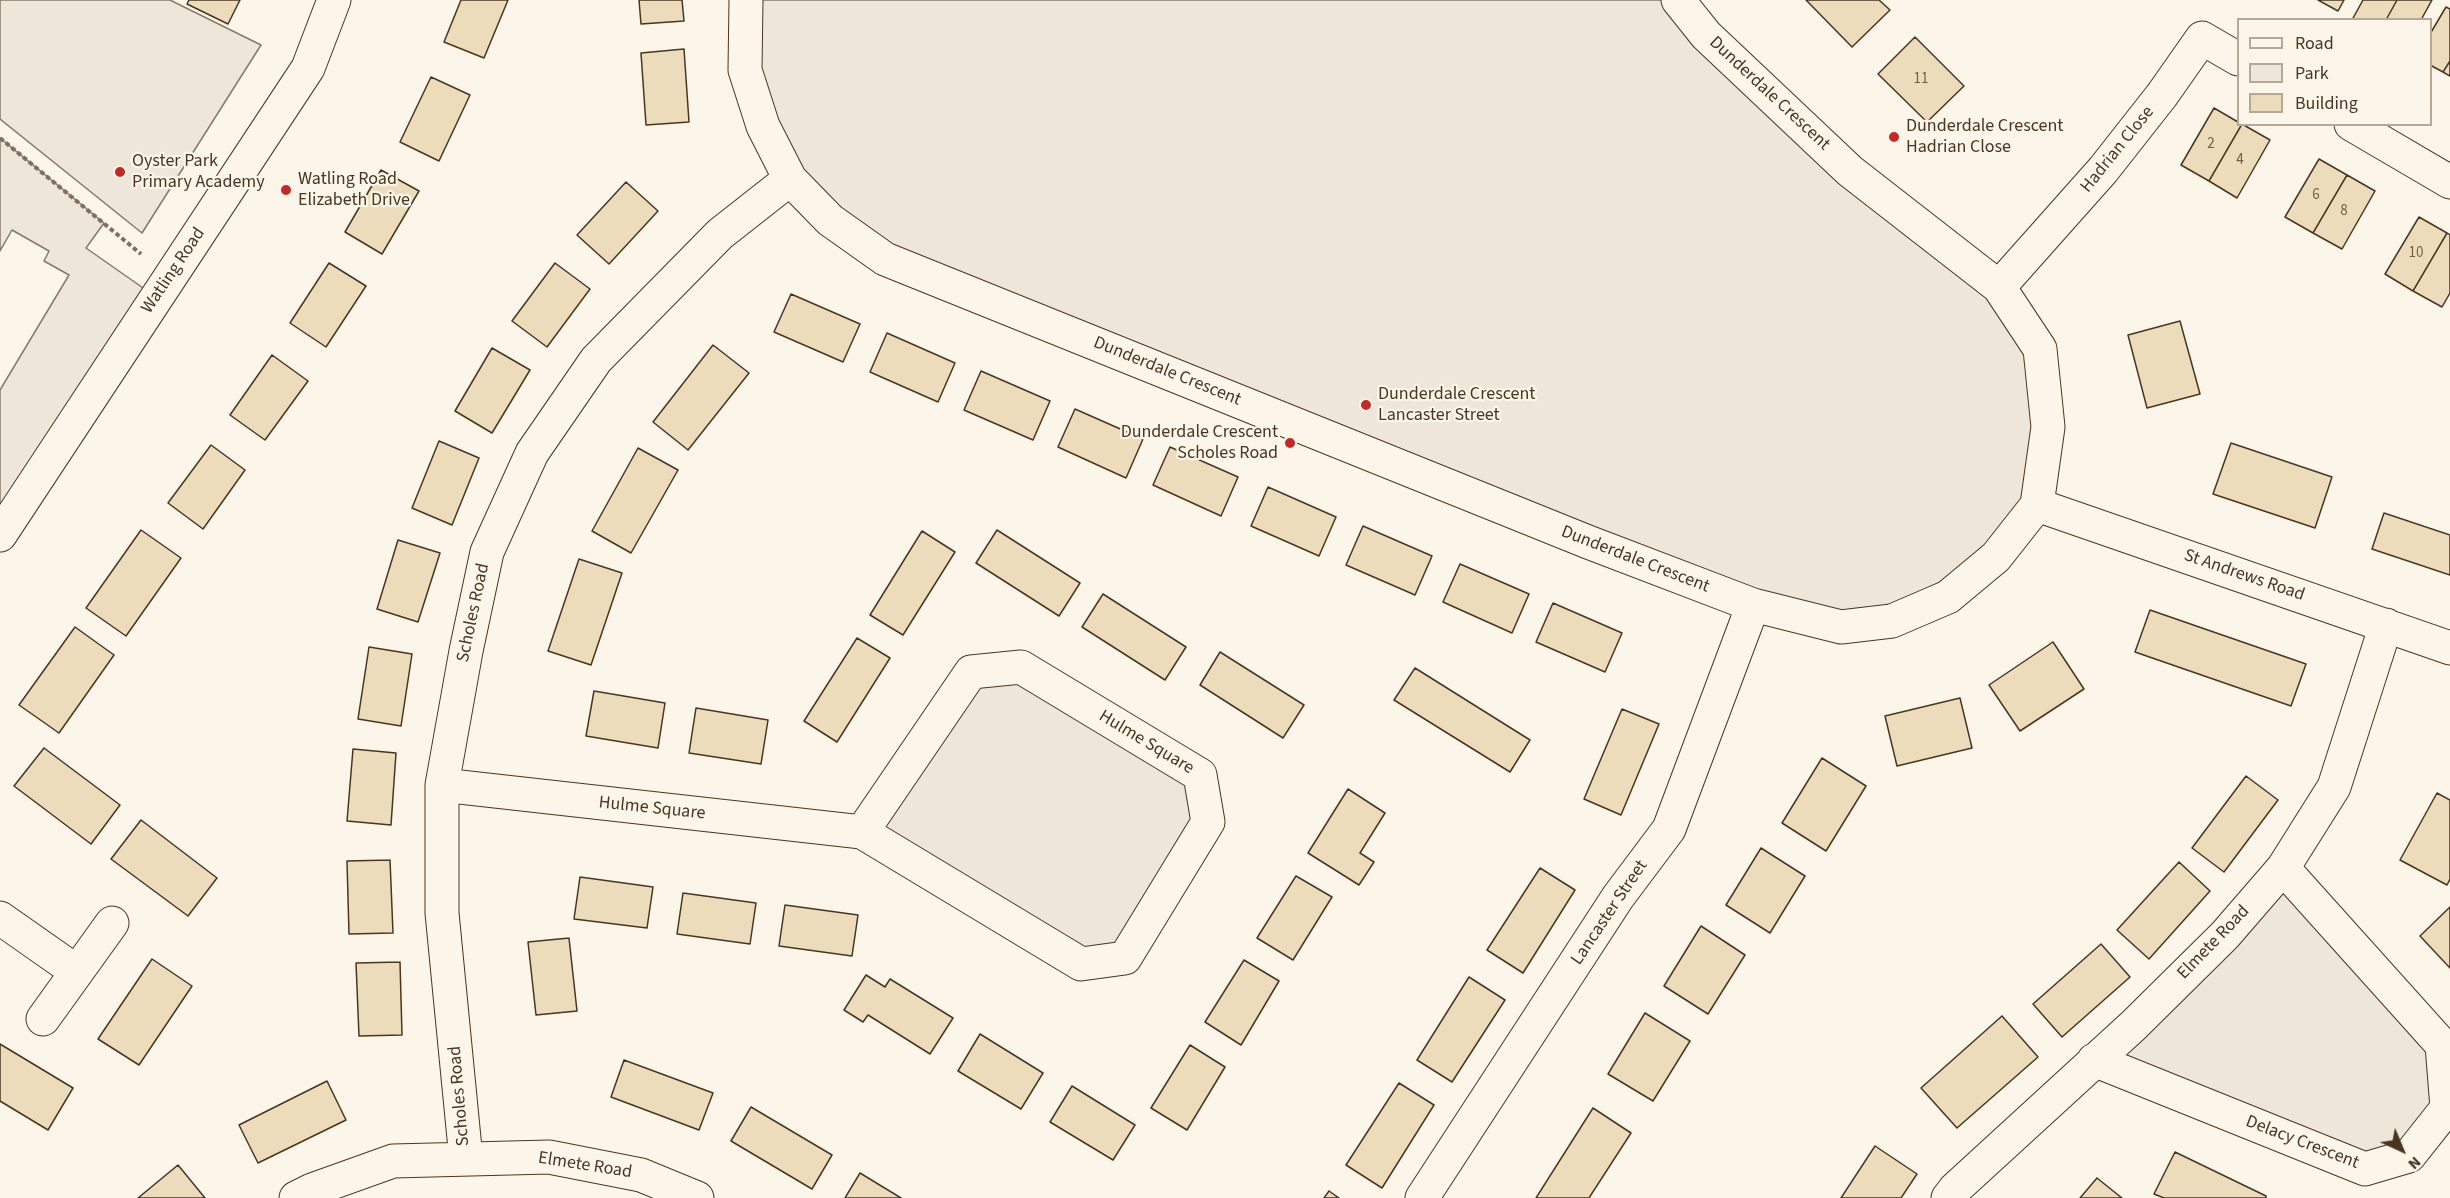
<!DOCTYPE html>
<style>
body{margin:0}
#map{position:relative;width:2450px;height:1198px;overflow:hidden;background:#fbf6e9;font-family:"Source Sans 3",sans-serif}
canvas{display:block}
.legend{position:absolute;left:2237px;top:18px;width:195px;height:108px;box-sizing:border-box;background:#fbf6e9;border:2px solid #b4a999;margin:0;padding:8px 10px;list-style:none;font-size:18px;color:#4a3520}
.legend li{display:flex;align-items:center;gap:12px;height:30px}
.legend b{width:30px;border:2px solid #b4a999}
.north{position:absolute;left:2372px;top:1120px;width:60px;height:60px;-webkit-text-stroke:4px #fbf6e9;paint-order:stroke;rotate:136deg;font-size:16px;font-weight:700;line-height:24px;text-align:center;color:#4a3520}
.north::after{content:'';display:block;margin:auto;width:21px;height:27px;background:#4a3520;clip-path:polygon(50% 0,100% 100%,50% 72%,0 100%)}
</style>
<div id="map">
<canvas width="2450" height="1198"></canvas>
<ul class="legend">
<li><b style="height:8px;background:#fbf6e9"></b>Road</li>
<li><b style="height:16px;background:#ede6d9"></b>Park</li>
<li><b style="height:16px;background:#ecdcbc"></b>Building</li>
</ul>
<div class="north">N</div>
</div>
<script>
const c = document.querySelector('canvas').getContext('2d');
c.lineJoin = 'round';
function fillPath(path, color) { c.fillStyle = color; c.fill(path, 'evenodd'); }
const poly = rows => new Path2D(rows.map(r => 'M' + r).join(''));
function stroke(path, color, width, dash) { c.strokeStyle = color; c.lineWidth = width; c.lineCap = dash ? 'butt' : 'round'; c.setLineDash(dash || []); c.stroke(path); }
function write(font, color, halo, rows, align = 'center') {
  c.font = font + ' "Source Sans 3",sans-serif'; c.lineWidth = 4.5; c.setLineDash([]); c.textBaseline = 'middle'; c.strokeStyle = halo; c.fillStyle = color; for (const [text, x, y, turn = 0] of rows) {
    c.save(); c.translate(x, y); c.rotate((+turn || 0) * Math.PI / 180); c.textAlign = isNaN(turn) ? turn : align; if (halo) c.strokeText(text, 0, 0); c.fillText(text, 0, 0); c.restore();
  }
}
const green = poly([
 [0,0,170,0,261,45,142,233,0,119,0,0],
 [746,0,1678,0,1999,287,2040,349,2037,505,1996,557,1841,627,885,259,763,126,746,0],
 [0,138,104,223,86,248,156,297,0,535,0,390,69,275,44,261,49,251,12,230,0,251,0,138],
 [1021,667,1200,775,1208,822,1125,958,1081,964,862,832,971,672,1021,667],
 [2283,868,2442,1045,2447,1108,2365,1169,2094,1060,2283,868]
]);
fillPath(green, '#ede6d9');
stroke(green, '#887966', 1.5);
const building = poly([
 [189,0,240,0,228,24,187,4,189,0],
 [461,0,508,0,484,58,444,42,461,0],
 [639,0,682,0,684,21,641,24,639,0],
 [1806,0,1879,0,1890,10,1852,47,1806,0],
 [2318,0,2344,0,2338,11,2318,0],
 [2363,0,2397,0,2386,20,2352,20,2363,0],
 [2397,0,2432,0,2421,20,2386,20,2397,0],
 [2446,7,2450,9,2450,61,2443,72,2430,65,2430,34,2446,7],
 [1915,37,1964,86,1927,122,1878,74,1915,37],
 [684,49,689,122,646,125,641,53,684,49],
 [2450,61,2450,76,2443,72,2450,61],
 [431,77,470,95,439,161,400,142,431,77],
 [2214,108,2238,122,2238,124,2242,124,2209,181,2181,165,2214,108],
 [2242,124,2270,140,2237,198,2209,181,2242,124],
 [2319,159,2347,175,2313,233,2285,217,2319,159],
 [381,170,419,191,382,254,345,232,381,170],
 [2347,175,2375,191,2342,249,2313,233,2347,175],
 [626,182,658,211,609,264,577,235,626,182],
 [2419,217,2447,233,2413,291,2385,274,2419,217],
 [2447,233,2450,235,2450,293,2442,307,2413,291,2447,233],
 [329,263,366,286,326,347,290,323,329,263],
 [555,263,590,289,547,347,512,321,555,263],
 [791,294,860,324,843,362,774,332,791,294],
 [2180,321,2200,394,2147,408,2128,335,2180,321],
 [887,333,955,363,938,402,870,372,887,333],
 [713,345,749,373,688,450,653,422,713,345],
 [492,348,530,370,492,433,455,411,492,348],
 [272,355,308,381,265,440,230,415,272,355],
 [981,371,1050,401,1033,440,964,410,981,371],
 [1075,409,1143,439,1126,478,1058,447,1075,409],
 [439,441,479,458,452,525,412,508,439,441],
 [2231,443,2332,477,2315,528,2213,494,2231,443],
 [211,445,245,470,203,529,168,503,211,445],
 [1170,447,1238,477,1221,516,1153,485,1170,447],
 [638,448,678,470,631,553,592,531,638,448],
 [1268,487,1336,517,1319,556,1251,526,1268,487],
 [2384,513,2450,535,2450,575,2372,549,2384,513],
 [1363,526,1432,556,1415,595,1346,565,1363,526],
 [141,530,181,558,126,636,86,608,141,530],
 [997,530,1080,583,1059,616,976,563,997,530],
 [922,531,955,552,903,635,870,615,922,531],
 [398,540,440,553,418,622,377,609,398,540],
 [579,559,622,573,591,665,548,651,579,559],
 [1460,564,1529,594,1512,633,1443,602,1460,564],
 [1103,594,1186,647,1165,680,1082,627,1103,594],
 [1553,603,1622,633,1605,672,1536,642,1553,603],
 [2150,610,2306,664,2291,706,2135,652,2150,610],
 [75,627,114,655,59,733,19,705,75,627],
 [857,638,890,658,837,742,804,721,857,638],
 [2053,642,2084,689,2020,731,1989,685,2053,642],
 [369,647,412,654,401,726,358,719,369,647],
 [1220,652,1304,705,1283,738,1200,685,1220,652],
 [1415,668,1530,740,1510,772,1394,700,1415,668],
 [594,691,665,703,658,748,586,736,594,691],
 [1960,698,1972,748,1897,766,1885,716,1960,698],
 [696,708,768,720,761,764,689,753,696,708],
 [1622,709,1659,724,1621,815,1584,799,1622,709],
 [44,748,120,805,91,844,14,786,44,748],
 [353,749,396,753,391,825,347,821,353,749],
 [1822,758,1866,786,1826,851,1782,823,1822,758],
 [2246,776,2278,800,2224,872,2192,848,2246,776],
 [1348,789,1385,813,1360,853,1374,862,1359,885,1308,853,1348,789],
 [2437,793,2450,800,2450,879,2447,885,2400,860,2437,793],
 [141,820,217,878,188,916,111,859,141,820],
 [1761,848,1805,876,1770,933,1726,905,1761,848],
 [390,860,393,933,349,934,347,861,390,860],
 [2179,862,2210,891,2149,959,2117,930,2179,862],
 [1540,868,1575,890,1523,973,1487,950,1540,868],
 [1296,876,1332,897,1293,960,1257,938,1296,876],
 [580,877,653,887,647,928,574,919,580,877],
 [683,893,756,903,750,944,677,934,683,893],
 [785,905,858,915,852,956,779,946,785,905],
 [2450,907,2450,968,2420,936,2450,907],
 [1701,926,1745,955,1708,1014,1664,986,1701,926],
 [569,938,577,1011,536,1015,528,942,569,938],
 [2101,944,2130,977,2062,1037,2033,1004,2101,944],
 [152,959,192,986,139,1065,98,1039,152,959],
 [1244,960,1279,981,1241,1045,1205,1022,1244,960],
 [400,962,402,1035,359,1036,356,963,400,962],
 [866,975,885,987,890,979,953,1018,930,1054,868,1015,863,1022,844,1010,866,975],
 [1469,977,1505,1000,1452,1082,1417,1060,1469,977],
 [1645,1013,1690,1041,1653,1101,1608,1074,1645,1013],
 [2002,1016,2038,1057,1957,1128,1921,1088,2002,1016],
 [980,1034,1043,1073,1021,1109,958,1071,980,1034],
 [0,1044,73,1088,48,1130,0,1101,0,1044],
 [1190,1045,1225,1067,1187,1130,1151,1108,1190,1045],
 [624,1060,713,1093,699,1130,611,1097,624,1060],
 [327,1081,346,1120,258,1163,239,1125,327,1081],
 [1399,1083,1434,1105,1382,1188,1346,1165,1399,1083],
 [1072,1086,1135,1125,1113,1160,1050,1122,1072,1086],
 [751,1107,832,1155,812,1189,731,1141,751,1107],
 [1593,1108,1631,1133,1589,1198,1536,1198,1593,1108],
 [1875,1146,1917,1174,1901,1198,1841,1198,1875,1146],
 [2175,1152,2266,1196,2266,1198,2164,1198,2154,1194,2175,1152],
 [178,1165,205,1198,138,1198,178,1165],
 [860,1173,901,1198,845,1198,860,1173],
 [2097,1178,2122,1198,2080,1198,2097,1178],
 [1329,1191,1339,1198,1324,1198,1329,1191]
]);
fillPath(building, '#ecdcbc');
stroke(building, '#4a3520', 1.5);
const minor = poly([
 [746,0,745,70,763,126,790,179,830,220,885,259,1588,542,1753,605,1841,627,1892,621,1948,597,1996,557,2037,505,2048,427,2040,349,1999,287,1850,171,1706,35,1678,0],
 [2351,124,2450,182],
 [1999,287,2103,170,2162,95,2202,38,2238,59],
 [2037,505,2450,648],
 [0,535,308,68,334,0],
 [442,785,862,832,1081,964,1125,958,1208,822,1200,775,1021,667,971,672,862,832],
 [0,918,77,972],
 [43,1019,112,923],
 [2094,1060,2365,1169,2409,1156,2447,1108,2442,1045,2283,868],
 [466,1159,442,913,442,785,466,651,487,552,532,453,596,360,720,234,790,179],
 [296,1198,312,1190,393,1161,549,1157,641,1175,697,1198],
 [1422,1198,1618,897,1669,829,1753,605],
 [1948,1198,1955,1189,2134,1025,2225,935,2283,868,2334,787,2386,625]
]);
stroke(minor, '#4a3520', 35);
stroke(poly([
 [0,138,141,254]
]), '#7f6f5c', 4, [4.5, 3]);
stroke(minor, '#fbf6e9', 33);
for (const [x, y, r, color] of [
 [1894,137,6,"#c62828"],
 [120,172,6,"#c62828"],
 [286,190,6,"#c62828"],
 [1366,405,6,"#c62828"],
 [1290,443,6,"#c62828"]
]) { const dot = new Path2D(); dot.arc(x, y, r, 0, 2 * Math.PI); c.fillStyle = color; c.fill(dot); stroke(dot, '#fbf6e9', 2); }
write('15px', '#725f47', null, [
 ["11",1921,80],
 ["2",2211,145],
 ["4",2240,161],
 ["6",2316,196],
 ["8",2344,212],
 ["10",2416,254]
]);
write('18px', '#4a3520', '#fbf6e9', [
 ["Dunderdale Crescent",1769,94,43],
 ["Hadrian Close",2118,150,-51],
 ["Watling Road",174,271,-56],
 ["Dunderdale Crescent",1167,372,22],
 ["Dunderdale Crescent",1635,560,21],
 ["St Andrews Road",2244,576,19],
 ["Scholes Road",474,613,-78],
 ["Hulme Square",1146,743,31],
 ["Hulme Square",652,809,6],
 ["Lancaster Street",1610,913,-56],
 ["Elmete Road",2214,943,-46],
 ["Scholes Road",460,1096,-95],
 ["Delacy Crescent",2302,1143,21],
 ["Elmete Road",585,1166,9]
]);
write('18px', '#4a3520', '#fbf6e9', [
 ["Dunderdale Crescent",1906,127],
 ["Hadrian Close",1906,148],
 ["Oyster Park",132,162],
 ["Primary Academy",132,183],
 ["Watling Road",298,180],
 ["Elizabeth Drive",298,201],
 ["Dunderdale Crescent",1378,395],
 ["Lancaster Street",1378,416],
 ["Dunderdale Crescent",1278,433,"right"],
 ["Scholes Road",1278,454,"right"]
], 'left');
</script>
